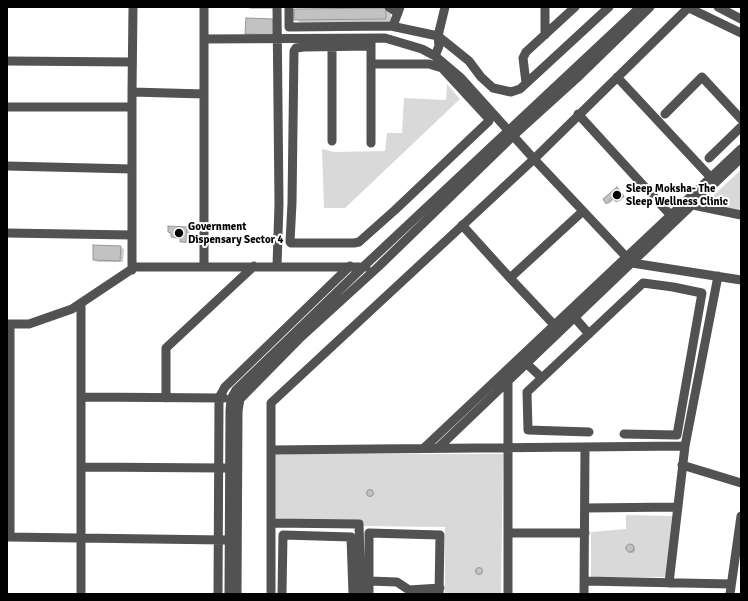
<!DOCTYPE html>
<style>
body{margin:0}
#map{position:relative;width:748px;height:601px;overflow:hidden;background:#fff;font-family:Signika,sans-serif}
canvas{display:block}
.frame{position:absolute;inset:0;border:8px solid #000;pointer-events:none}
</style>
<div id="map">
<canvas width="748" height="601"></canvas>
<div class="frame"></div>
</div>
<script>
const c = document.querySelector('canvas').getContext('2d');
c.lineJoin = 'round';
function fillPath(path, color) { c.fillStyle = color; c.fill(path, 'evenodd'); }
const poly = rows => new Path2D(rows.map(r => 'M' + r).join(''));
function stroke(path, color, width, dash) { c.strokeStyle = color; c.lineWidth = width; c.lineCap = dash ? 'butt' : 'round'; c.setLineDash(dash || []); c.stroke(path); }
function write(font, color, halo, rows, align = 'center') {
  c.font = font + ' Signika,sans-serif'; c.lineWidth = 4; c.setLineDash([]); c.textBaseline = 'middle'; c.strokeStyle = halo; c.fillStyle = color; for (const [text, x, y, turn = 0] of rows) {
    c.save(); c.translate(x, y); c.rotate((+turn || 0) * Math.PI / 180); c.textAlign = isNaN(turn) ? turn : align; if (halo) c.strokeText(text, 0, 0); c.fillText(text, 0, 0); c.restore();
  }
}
fillPath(poly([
 [447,84,460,99,345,208,324,208,322,149,334,152,385,151,387,133,402,133,404,98,446,100],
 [741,170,741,212,704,204],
 [275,454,503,454,501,594,445,594,445,527,274,525],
 [626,515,672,516,666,577,591,577,591,532,626,529]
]), '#d9d9d9');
fillPath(poly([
 [247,7,278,7,278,9,251,9],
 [386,9,391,12,391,22,300,22,295,19],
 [617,188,625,197,619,202,615,199,609,204,607,203],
 [169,227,187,228,190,230,189,243,184,243,181,241,181,239,176,239,172,237,172,234],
 [120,247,124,249,123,262,98,262,94,260],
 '367.5 493a2.5 2.5 0 1 1 5 0a2.5 2.5 0 1 1-5 0Z',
 '627 549a4 4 0 1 1 8 0a4 4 0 1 1-8 0Z',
 '476.5 572a2.5 2.5 0 1 1 5 0a2.5 2.5 0 1 1-5 0Z'
]), '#0003');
const building = poly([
 [386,8,386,19,294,20,294,9,386,8],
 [246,18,273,19,273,35,245,34,246,18],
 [617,187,624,196,616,202,613,198,606,204,603,199,617,187],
 [168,226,187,227,186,242,180,242,180,238,171,237,171,233,168,232,168,226],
 [93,245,121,246,120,261,93,260,93,245],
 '366.5 493a3.5 3.5 0 1 1 7 0a3.5 3.5 0 1 1-7 0Z',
 '626 548a4 4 0 1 1 8 0a4 4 0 1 1-8 0Z',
 '475.5 571a3.5 3.5 0 1 1 7 0a3.5 3.5 0 1 1-7 0Z'
]);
fillPath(building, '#c2c2c2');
stroke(building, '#969696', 1);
stroke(poly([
 [277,7,279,204,277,266],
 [289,7,289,27,391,26,438,36,469,61,481,77,493,88,511,92,520,89,609,7],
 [389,7,398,13],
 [545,7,545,35],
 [687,7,741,33],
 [718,7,741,19],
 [393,26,400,7],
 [204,39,385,38,422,49,435,56,461,78,534,159,632,263,741,280],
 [435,56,439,46,438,36,445,7],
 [7,61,132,62],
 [371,64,429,64,442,68,488,118,489,121,395,210,359,242,354,243,291,243,290,242,292,203,294,51,296,48,304,47,371,46],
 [617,77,715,182],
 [526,83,523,58,526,52,575,7],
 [132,92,204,94],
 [7,107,132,107],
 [578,114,675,220],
 [665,114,702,77,741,119],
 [332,141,332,46],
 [371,143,371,41],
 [709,158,741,127],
 [7,166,132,169],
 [693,205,741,215],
 [462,225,510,278,558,329],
 [7,233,132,235],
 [204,267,204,7],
 [132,270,132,92,133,7],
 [510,278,583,211],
 [575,318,589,334],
 [7,324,29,324,72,309,135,267,366,267],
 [10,324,10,537],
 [527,364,542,378],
 [81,397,224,398],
 [166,398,166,348,254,266],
 [589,432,528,430,527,392,643,283,673,287,702,293,677,435,624,434],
 [424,448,741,149],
 [438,448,741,158],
 [271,450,685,446],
 [682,465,741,483],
 [81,467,224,468],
 [585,508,678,507],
 [271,523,359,524,361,594],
 [508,533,585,533],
 [7,537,224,540],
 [369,581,397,582,409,590,440,588],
 [584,581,731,584],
 [669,583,685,446,718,276],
 [81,594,81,303],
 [218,594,219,398,225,387,350,266],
 [229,594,230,411,231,399,236,390,363,267,635,12,639,7],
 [237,594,238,411,240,399,299,339,378,267,513,136,577,78,650,7],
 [271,594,271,403,534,159,688,8],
 [282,594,283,535,351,537,353,594],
 [369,594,369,533,440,535,439,594],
 [508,594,508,382],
 [584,594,585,447],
 [730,594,741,516]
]), '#525252', 9);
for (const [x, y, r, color] of [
 [617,195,5,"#000"],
 [179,233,5,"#000"]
]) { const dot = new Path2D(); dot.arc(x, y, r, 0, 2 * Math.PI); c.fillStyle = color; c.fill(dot); stroke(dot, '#fff', 1.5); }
write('bold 11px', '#000', '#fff', [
 ["Sleep Moksha- The",626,189],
 ["Sleep Wellness Clinic",626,202],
 ["Government",188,227],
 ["Dispensary Sector 4",188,240]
], 'left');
</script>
